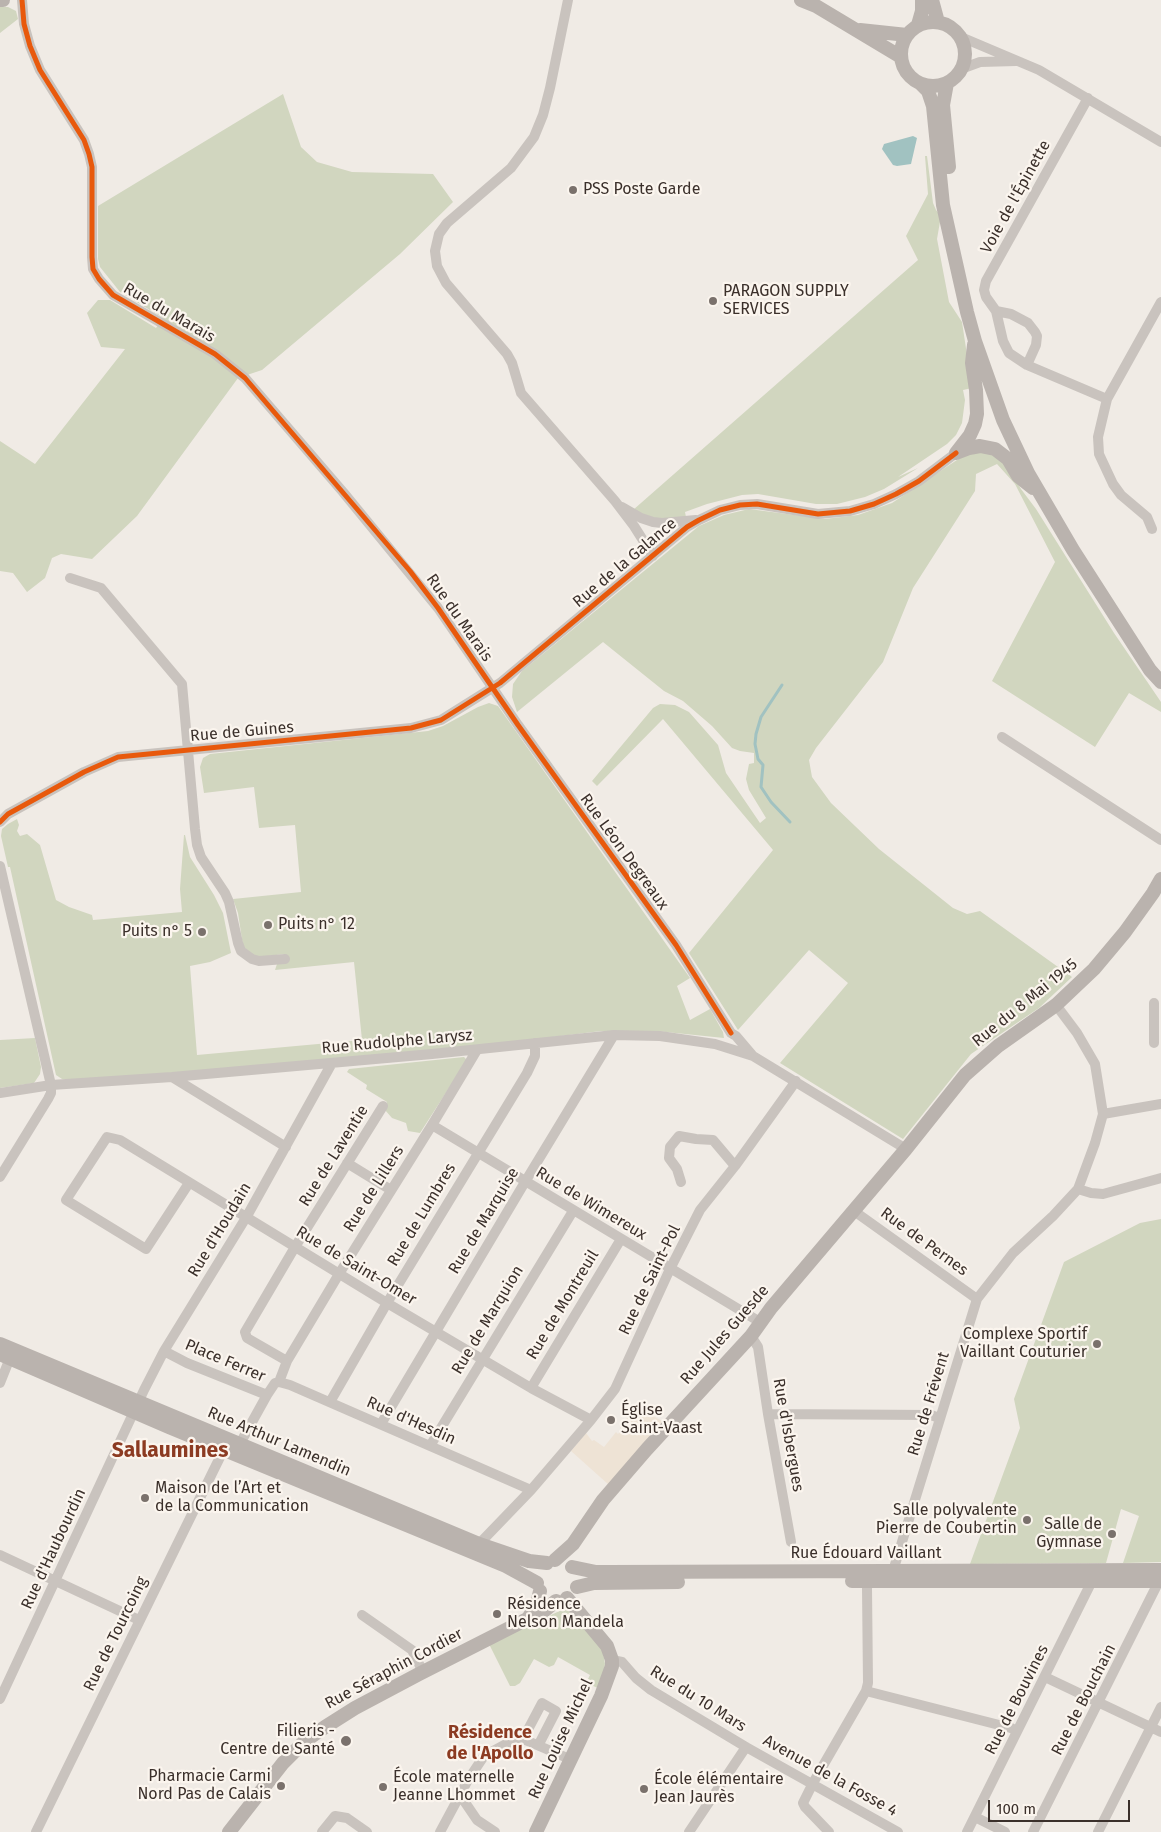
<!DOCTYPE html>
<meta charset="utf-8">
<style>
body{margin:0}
#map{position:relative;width:1161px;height:1832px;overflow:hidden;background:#f0ebe5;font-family:"Fira Sans",sans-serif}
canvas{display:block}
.scale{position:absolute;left:988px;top:1800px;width:142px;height:22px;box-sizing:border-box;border:2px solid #3b302b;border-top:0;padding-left:6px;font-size:15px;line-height:18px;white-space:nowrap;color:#3b302b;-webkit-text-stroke:4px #fbf5ee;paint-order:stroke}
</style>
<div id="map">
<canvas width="1161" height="1832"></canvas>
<div class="scale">100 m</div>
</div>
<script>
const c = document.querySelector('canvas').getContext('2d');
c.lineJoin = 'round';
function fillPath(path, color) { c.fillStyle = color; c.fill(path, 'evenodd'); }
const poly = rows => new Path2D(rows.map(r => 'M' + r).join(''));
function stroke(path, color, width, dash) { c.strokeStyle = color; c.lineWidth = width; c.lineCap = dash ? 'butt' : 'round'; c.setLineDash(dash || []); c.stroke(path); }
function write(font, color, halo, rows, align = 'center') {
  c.font = font + ' "Fira Sans",sans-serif'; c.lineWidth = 4.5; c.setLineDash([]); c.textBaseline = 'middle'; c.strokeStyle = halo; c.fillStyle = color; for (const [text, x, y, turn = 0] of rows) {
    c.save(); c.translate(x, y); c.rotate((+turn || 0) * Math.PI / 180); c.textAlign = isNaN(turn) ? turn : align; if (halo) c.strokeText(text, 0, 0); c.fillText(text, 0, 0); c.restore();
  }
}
fillPath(poly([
 [0,7,8,7,16,11,18,19,0,33],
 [283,94,301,147,317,162,352,172,433,174,453,202,400,254,262,370,238,378,137,516,92,559,61,554,52,558,45,578,27,592,13,573,0,571,0,441,35,464,125,349,101,347,87,313,98,300,110,300,156,328,163,318,120,292,100,267,98,259,98,206],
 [925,156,927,156,933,203,936,210,941,216,937,239,949,302,962,322,972,388,963,390,965,400,962,423,956,435,947,444,898,477,918,468,884,489,865,497,837,504,816,504,758,494,742,495,707,504,685,512,686,517,667,520,646,517,633,510,918,260,906,236,928,194],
 [976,450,996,453,1013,475,1021,489,1036,509,1114,633,1161,702,1161,712,1129,693,1095,747,992,681,1055,562,1015,484,997,464,976,474,975,491,913,588,883,662,816,748,809,760,812,777,831,803,879,849,953,908,967,914,980,911,1072,977,1039,1008,971,1054,903,1139,780,1063,848,983,809,950,738,1030,689,953,773,850,663,719,597,786,592,781,653,708,660,704,675,705,689,712,718,745,726,773,760,823,766,818,749,790,746,779,749,764,754,763,754,753,740,751,732,748,712,726,683,701,664,691,603,642,517,712,512,697,513,684,522,671,699,526,724,515,749,509,825,519,858,515,892,503,966,454],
 [489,703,498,706,690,978,677,986,690,1020,710,1009,723,1032,724,1038,656,1031,601,1031,473,1047,178,1073,68,1080,62,1079,56,1075,10,867,8,867,1,836,2,829,8,824,17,819,19,825,17,831,20,836,27,834,40,845,56,900,69,907,92,915,93,920,182,912,180,889,184,835,185,835,190,857,214,895,223,913,231,953,210,962,190,966,197,1055,362,1040,354,962,275,970,277,964,286,962,284,954,260,957,250,954,243,946,238,913,233,899,301,892,295,825,259,828,254,787,204,793,200,767,203,758,210,754,428,731,443,726,478,707],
 [35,1038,41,1067,40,1074,34,1083,0,1088,0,1040],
 [464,1057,467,1060,420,1133,408,1131,406,1123,392,1118,385,1110,387,1102,366,1089,367,1085,347,1072,349,1069],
 [1161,1219,1161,1562,1123,1563,1139,1516,1121,1509,1106,1563,970,1564,1020,1428,1014,1399,1064,1262,1140,1223],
 [566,1608,600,1646,603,1652,605,1664,603,1676,598,1688,586,1683,590,1675,558,1657,554,1665,549,1667,534,1659,520,1683,515,1686,510,1686,489,1644]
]), '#d1d6bf');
fillPath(poly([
 [636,1407,664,1422,609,1485,571,1451,586,1433,592,1441,594,1440,604,1447,616,1432,618,1434,622,1429,620,1427]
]), '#eee3d5');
fillPath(poly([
 [913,136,917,138,911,164,897,166,893,165,882,149,884,144]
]), '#a1c2c1');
stroke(poly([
 [782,685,761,717,756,734,755,744,758,759,763,765,761,787,771,802,790,822]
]), '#a1c2c1', 3);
stroke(poly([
 [22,0,24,24,30,46,40,70,84,140,89,154,92,167,92,257,93,269,99,279,113,295,215,354,245,378,343,492,438,608,518,725,676,945,731,1033,736,1036,753,1056],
 [568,0,550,88,543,115,534,137,511,168,447,223,439,234,435,251,437,266,446,283,507,354,512,363,521,393,615,501,634,526,653,556],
 [961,37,1039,70,1161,142],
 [961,69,980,62,1016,61],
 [1088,98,986,281,984,290,986,297,996,311,1003,341,1009,353,1027,365,1107,399],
 [996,311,1011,314,1028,323,1035,332,1037,336,1036,345,1027,365],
 [622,507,641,518,653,522,662,523,696,520],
 [1152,529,1147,517,1121,495,1113,484,1099,454,1098,437,1107,399,1161,302],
 [70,578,101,588,182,684,195,829,197,845,201,857,225,893,229,902,238,943,241,951,252,959,259,961,285,959],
 [1002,737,1161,840],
 [0,822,8,814,84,772,118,757,411,728,441,720,500,683,687,527,699,520,720,510,740,505,757,504,818,514,850,511,874,504,896,494,919,481,956,453],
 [0,866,51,1085,51,1093,48,1099,0,1177],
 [1154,1003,1154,1043],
 [1056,1005,1077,1033,1095,1064,1103,1114,1095,1143,1078,1189],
 [172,1077,286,1147],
 [0,1093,51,1085,172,1077,432,1054,614,1035,660,1036,715,1044,753,1056,906,1149],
 [1103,1114,1161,1104],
 [432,1125,760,1322],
 [347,1163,391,1190],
 [681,1182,677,1169,669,1158,670,1147,679,1136,696,1139,713,1140,735,1166],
 [189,1183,146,1249,66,1200,107,1137,120,1140,387,1303,531,1388,591,1420],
 [854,1211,977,1299],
 [751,1336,758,1347,768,1414,791,1542],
 [164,1351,187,1363,267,1395,237,1449],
 [287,1361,247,1338,245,1332,295,1247,383,1106],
 [279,1382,290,1385,531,1490],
 [0,1383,10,1358],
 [531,1388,621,1239],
 [267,1395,275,1383,279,1382,287,1361,339,1274,432,1125,477,1050],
 [330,1402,387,1303,527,1073,535,1056,535,1043],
 [768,1414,931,1415,939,1418],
 [381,1424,525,1182,614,1035],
 [430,1446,573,1211],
 [479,1544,531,1490,591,1420,615,1389,670,1269,700,1210,735,1166,796,1081],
 [0,1555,139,1620],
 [893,1571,977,1299,1013,1253,1053,1216,1078,1189,1091,1193,1103,1194,1161,1178],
 [362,1615,412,1650,423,1672],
 [612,1660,622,1662,636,1678,651,1690,746,1747,898,1832],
 [1045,1677,1161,1732],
 [866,1691,1011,1728,1017,1731],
 [0,1699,144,1390,164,1351,247,1216,332,1063],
 [523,1739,542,1703,556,1711,539,1744],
 [460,1795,477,1820,495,1832],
 [975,1817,1005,1832],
 [36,1832,224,1449],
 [322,1832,335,1816,347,1818,367,1832],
 [440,1832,468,1780,484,1756,510,1742,523,1739,572,1760],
 [689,1832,746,1747],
 [829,1832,805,1807,803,1803,813,1783,866,1691,868,1683,867,1588,869,1581],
 [967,1832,1092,1581],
 [1033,1832,1159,1581],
 [1098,1832,1161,1707]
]), '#c9c3be', 10);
stroke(poly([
 [0,0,3,0],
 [801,0,816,6,901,57],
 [932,0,938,22],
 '901 54a32 32 0 1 1 64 0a32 32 0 1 1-64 0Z',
 [918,25,922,11,922,0],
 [860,30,907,35],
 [947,83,943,105,949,167],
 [921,84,928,91,933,106,943,205,967,312,975,341,1003,420,1028,473,1073,550,1150,670,1161,682],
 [956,453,970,435,975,424,977,414,976,390,972,363,974,345],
 [956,453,969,448,980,446,995,449,1008,459,1018,476,1033,488],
 [0,1344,479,1544,529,1561,547,1563],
 [0,1354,169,1427,506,1566,537,1583],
 [555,1560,573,1544,603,1500,647,1449,751,1336,771,1308,906,1149,965,1075,998,1046,1056,1005,1094,969,1125,932,1153,893,1161,879],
 [572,1567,596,1572,610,1572,1161,1570],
 [852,1581,1161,1581],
 [577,1587,594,1583,678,1582],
 [529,1617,537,1604,540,1591],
 [229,1832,283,1763,305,1741,325,1727,355,1708,419,1674,545,1610,556,1601],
 [536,1832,601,1696,612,1666,612,1660,607,1646,567,1598]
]), '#bab3ae', 14);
stroke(poly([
 [22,0,24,24,30,46,40,70,84,140,89,154,92,167,92,257,93,269,99,279,113,295,215,354,245,378,410,571,438,608,518,725,676,945,731,1033],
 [0,822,8,814,84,772,118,757,411,728,441,720,500,683,687,527,699,520,720,510,740,505,757,504,818,514,850,511,874,504,896,494,919,481,956,453]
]), '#e8590c', 5);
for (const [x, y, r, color] of [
 [573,190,5,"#7a716c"],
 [713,301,5,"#7a716c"],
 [268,925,5,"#7a716c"],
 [202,932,5,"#7a716c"],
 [1097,1344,5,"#7a716c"],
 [611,1420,5,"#7a716c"],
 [145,1498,5,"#7a716c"],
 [1027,1520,5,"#7a716c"],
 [1112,1534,5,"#7a716c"],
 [497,1614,5,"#7a716c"],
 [346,1741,6,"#7a716c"],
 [281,1786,5,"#7a716c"],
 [383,1787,5,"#7a716c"],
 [644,1789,5,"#7a716c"]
]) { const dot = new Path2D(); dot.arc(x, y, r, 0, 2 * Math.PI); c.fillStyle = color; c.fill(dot); stroke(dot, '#fbf5ee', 2); }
write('16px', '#3b302b', '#fbf5ee', [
 ["PSS Poste Garde",583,190],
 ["PARAGON SUPPLY",723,292],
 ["SERVICES",723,310],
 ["Puits n° 12",278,925],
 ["Puits n° 5",192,932,"right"],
 ["Complexe Sportif",1087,1335,"right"],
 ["Vaillant Couturier",1087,1353,"right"],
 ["Église",621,1411],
 ["Saint-Vaast",621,1429],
 ["Maison de l’Art et",155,1489],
 ["de la Communication",155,1507],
 ["Salle polyvalente",1017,1511,"right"],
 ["Pierre de Coubertin",1017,1529,"right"],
 ["Salle de",1102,1525,"right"],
 ["Gymnase",1102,1543,"right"],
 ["Résidence",507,1605],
 ["Nelson Mandela",507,1623],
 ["Filieris -",335,1732,"right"],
 ["Centre de Santé",335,1750,"right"],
 ["Pharmacie Carmi",271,1777,"right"],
 ["Nord Pas de Calais",271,1795,"right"],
 ["École maternelle",393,1778],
 ["Jeanne Lhommet",393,1796],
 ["École élémentaire",654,1780],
 ["Jean Jaurès",654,1798]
], 'left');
write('16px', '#3b302b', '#fbf5ee', [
 ["Voie de l'Épinette",1016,197,-61],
 ["Rue du Marais",169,313,30],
 ["Rue de la Galance",625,563,-40],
 ["Rue du Marais",459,618,55],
 ["Rue de Guines",242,732,-5],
 ["Rue Léon Degreaux",624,852,54],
 ["Rue du 8 Mai 1945",1025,1003,-39],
 ["Rue Rudolphe Larysz",397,1042,-5],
 ["Rue de Laventie",334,1156,-58],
 ["Rue de Lillers",374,1189,-58],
 ["Rue de Wimereux",591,1204,31],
 ["Rue de Lumbres",422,1215,-59],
 ["Rue de Marquise",484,1221,-59],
 ["Rue d'Houdain",220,1230,-59],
 ["Rue de Pernes",924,1242,36],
 ["Rue de Saint-Omer",356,1266,31],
 ["Rue de Saint-Pol",650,1280,-64],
 ["Rue de Montreuil",563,1305,-59],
 ["Rue de Marquion",488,1320,-59],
 ["Rue Jules Guesde",725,1335,-49],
 ["Place Ferrer",225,1361,23],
 ["Rue de Frévent",929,1404,-73],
 ["Rue d'Hesdin",411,1421,24],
 ["Rue d'Isbergues",788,1435,80],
 ["Rue Arthur Lamendin",279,1442,23],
 ["Rue d'Haubourdin",54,1549,-65],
 ["Rue Édouard Vaillant",866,1554],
 ["Rue de Tourcoing",116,1634,-64],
 ["Rue Séraphin Cordier",394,1669,-28],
 ["Rue du 10 Mars",698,1699,32],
 ["Rue de Bouvines",1017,1700,-63],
 ["Rue de Bouchain",1084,1700,-63],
 ["Rue Louise Michel",561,1739,-65],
 ["Avenue de la Fosse 4",830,1776,29]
]);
write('bold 18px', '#8c3b22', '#fbf5ee', [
 ["Résidence",490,1733],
 ["de l'Apollo",490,1754]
]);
write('bold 21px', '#8c3b22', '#fbf5ee', [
 ["Sallaumines",170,1451]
]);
</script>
